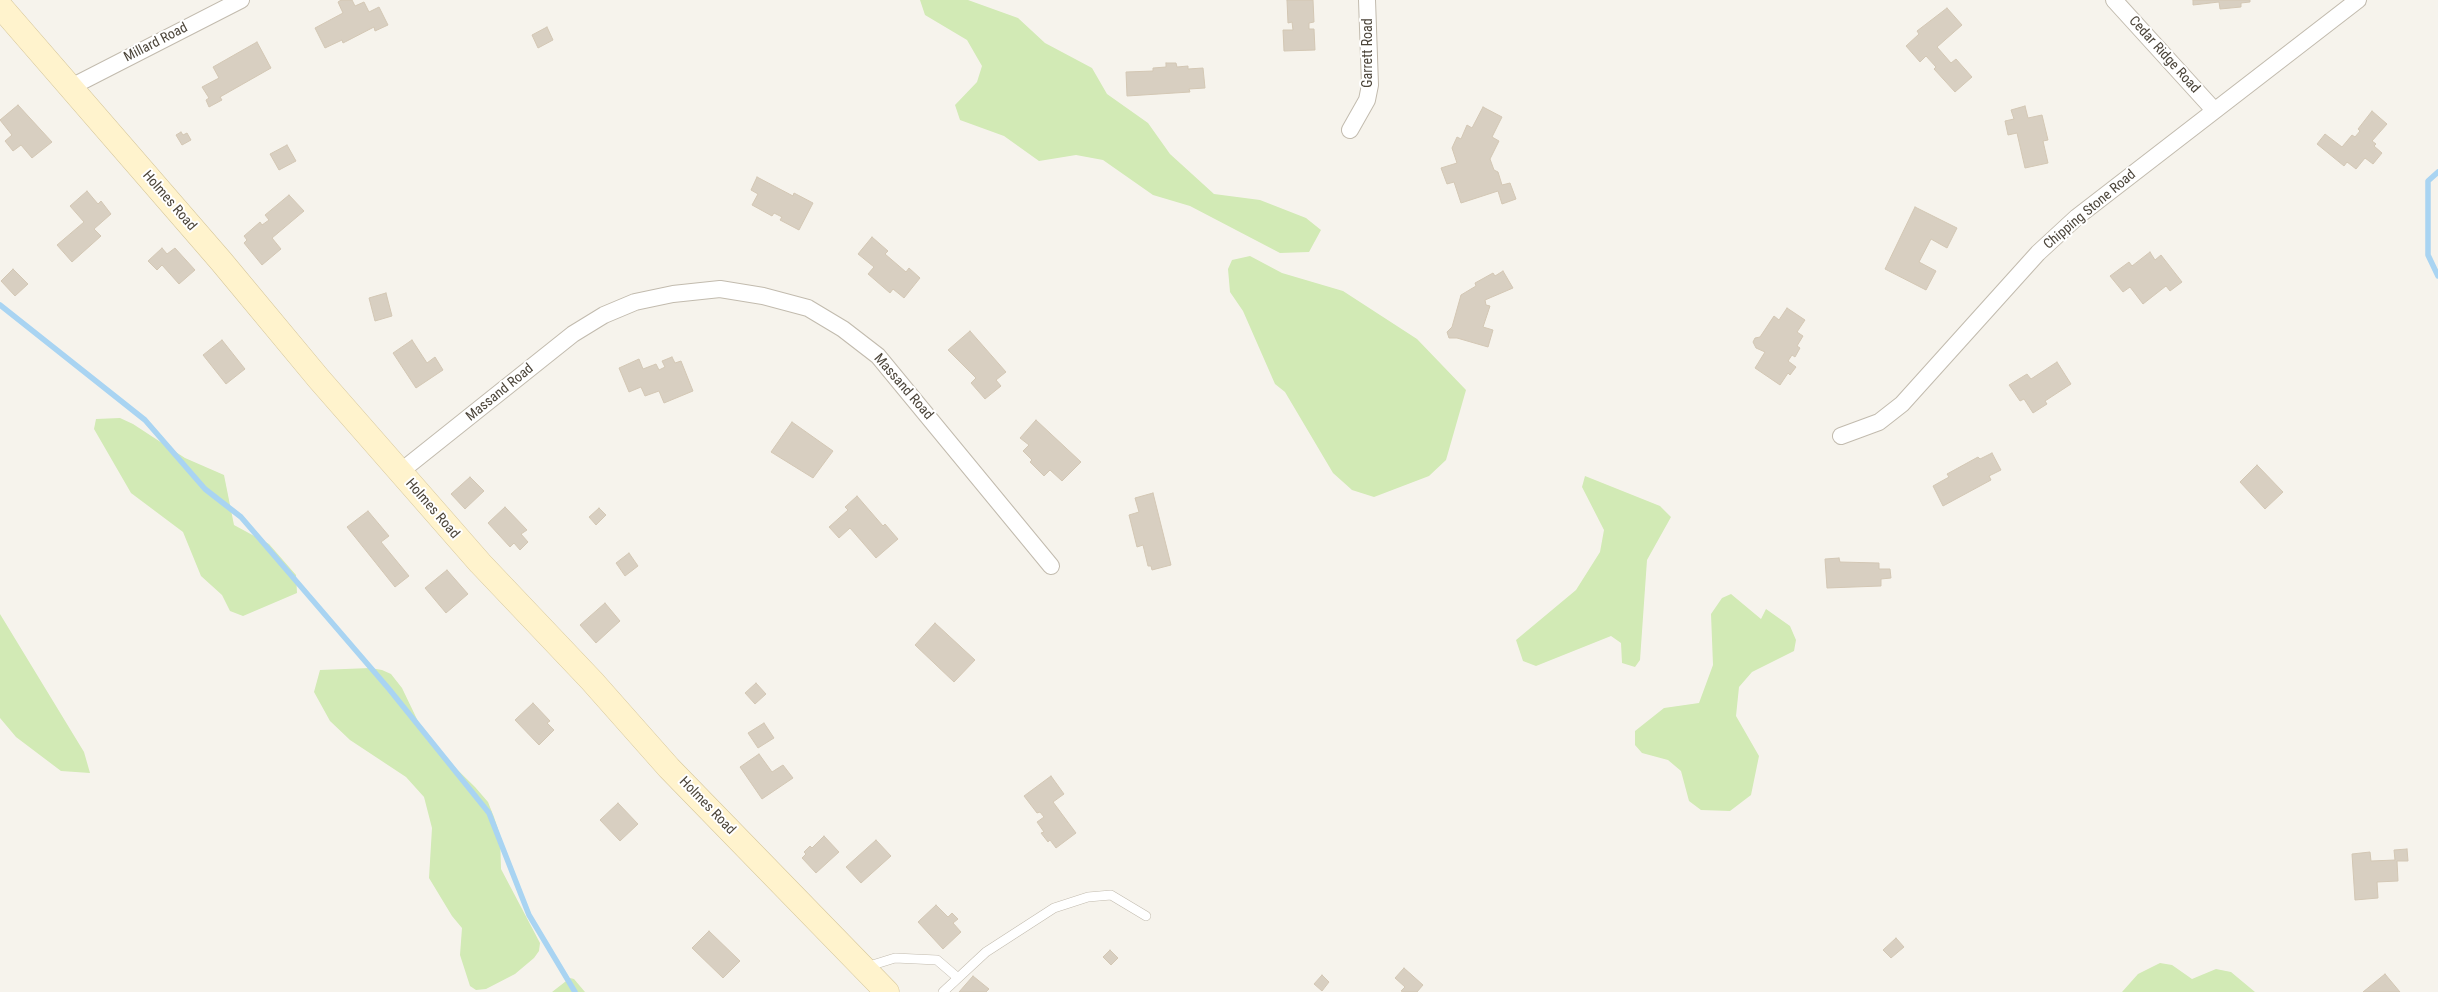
<!DOCTYPE html>
<style>
body{margin:0}
canvas{display:block;background:#f6f3ec}
</style>
<canvas width="2438" height="992"></canvas>
<script>
const c = document.querySelector('canvas').getContext('2d');
c.lineJoin = 'round';
function fillPath(path, color) { c.fillStyle = color; c.fill(path, 'evenodd'); }
const poly = rows => new Path2D(rows.map(r => 'M' + r).join(''));
function stroke(path, color, width, dash) { c.strokeStyle = color; c.lineWidth = width; c.lineCap = dash ? 'butt' : 'round'; c.setLineDash(dash || []); c.stroke(path); }
function write(font, color, halo, rows, align = 'center') {
  c.font = font + ' "Roboto Condensed",sans-serif'; c.lineWidth = 4; c.setLineDash([]); c.textBaseline = 'middle'; c.strokeStyle = halo; c.fillStyle = color; for (const [text, x, y, turn = 0] of rows) {
    c.save(); c.translate(x, y); c.rotate((+turn || 0) * Math.PI / 180); c.textAlign = isNaN(turn) ? turn : align; if (halo) c.strokeText(text, 0, 0); c.fillText(text, 0, 0); c.restore();
  }
}
fillPath(poly([
 [920,0,968,0,1018,18,1045,43,1092,68,1107,94,1148,123,1170,154,1214,194,1260,200,1306,218,1321,230,1309,252,1280,253,1190,206,1153,195,1103,160,1076,155,1039,161,1004,136,960,120,955,105,977,82,982,66,967,40,925,15],
 [1250,256,1282,273,1343,291,1417,339,1466,390,1446,460,1429,476,1374,497,1352,490,1333,473,1285,392,1275,384,1243,311,1230,292,1228,269,1232,260],
 [120,418,133,424,185,458,224,475,234,525,269,544,296,575,297,593,243,616,230,611,222,595,201,576,183,532,131,493,94,429,96,419],
 [1585,476,1660,506,1671,517,1647,560,1640,660,1635,667,1622,663,1621,643,1611,636,1536,666,1523,661,1516,640,1576,590,1600,552,1604,530,1582,487],
 [1731,594,1761,619,1766,609,1790,626,1796,640,1794,651,1752,672,1739,687,1736,716,1759,756,1751,795,1730,811,1701,810,1689,801,1681,771,1668,760,1642,753,1635,745,1635,731,1664,708,1699,703,1713,665,1711,614,1722,598],
 [0,614,84,752,90,773,61,771,16,737,0,718],
 [370,668,382,670,391,674,402,688,427,740,475,787,488,802,494,817,500,835,501,869,540,943,539,951,534,958,515,974,486,989,476,990,470,986,460,955,462,928,452,916,429,878,432,828,424,797,406,777,350,740,330,721,314,692,320,670],
 [2160,963,2172,965,2192,979,2216,969,2231,972,2255,992,2122,992,2138,974],
 [570,978,574,979,585,992,552,992]
]), '#d2eab5');
stroke(poly([
 [2438,172,2428,181,2428,255,2438,276],
 [0,305,145,420,205,489,241,517,389,689,489,813,529,915,575,992]
]), '#a9d4f2', 5.5);
const building = poly([
 [341,0,352,0,355,6,364,2,369,12,379,7,388,25,375,31,374,27,343,43,342,40,325,48,315,28,343,13,338,2,341,0],
 [1287,0,1313,0,1314,22,1309,23,1309,29,1314,29,1315,50,1284,51,1283,30,1293,30,1292,22,1288,23,1287,0],
 [2193,0,2250,0,2250,2,2241,3,2241,7,2220,9,2219,2,2193,5,2193,0],
 [1947,8,1962,25,1937,47,1951,63,1956,59,1972,77,1955,92,1934,69,1936,67,1926,56,1920,62,1906,46,1919,34,1917,31,1947,8],
 [547,27,553,40,538,48,532,35,547,27],
 [257,42,271,68,220,97,222,100,209,107,206,100,209,98,202,87,219,78,213,67,257,42],
 [1166,63,1176,63,1177,67,1188,66,1188,69,1203,68,1205,88,1189,89,1190,92,1127,96,1126,72,1153,71,1153,68,1166,67,1166,63],
 [18,105,52,142,32,158,21,145,13,151,5,141,12,135,0,120,18,105],
 [2025,106,2028,118,2042,115,2048,140,2043,141,2048,163,2025,168,2017,133,2008,135,2005,121,2014,119,2011,110,2025,106],
 [1483,107,1502,117,1492,137,1499,141,1490,159,1494,170,1498,172,1502,185,1510,183,1516,199,1502,204,1498,191,1461,203,1454,182,1447,184,1441,168,1457,163,1452,148,1457,137,1461,139,1467,125,1472,128,1483,107],
 [2372,111,2387,124,2372,141,2376,144,2374,146,2382,153,2373,164,2365,158,2356,169,2347,162,2344,166,2317,144,2325,134,2342,147,2352,135,2355,137,2360,131,2358,129,2372,111],
 [181,132,183,135,187,133,191,140,182,145,176,135,181,132],
 [287,145,296,161,279,170,270,154,287,145],
 [757,177,793,196,794,193,813,203,799,230,780,220,782,217,774,213,772,216,752,205,758,194,751,190,757,177],
 [87,191,98,204,101,201,111,214,94,229,101,236,72,262,57,245,84,222,70,206,87,191],
 [289,195,304,211,272,238,281,249,262,265,244,243,247,240,244,236,260,222,262,225,269,220,265,215,289,195],
 [1915,207,1957,228,1947,248,1931,239,1919,262,1936,271,1926,290,1885,269,1915,207],
 [872,237,888,251,885,254,906,272,909,268,920,278,904,298,893,289,890,293,868,274,874,267,858,254,872,237],
 [162,248,167,254,175,248,195,270,179,284,162,265,157,270,148,261,162,248],
 [2150,252,2155,260,2161,255,2182,282,2170,291,2166,286,2143,304,2130,287,2123,292,2110,276,2129,262,2132,266,2150,252],
 [13,269,28,284,15,296,1,281,13,269],
 [1503,271,1513,288,1485,300,1486,305,1490,306,1483,327,1493,330,1488,347,1457,338,1449,338,1447,332,1452,327,1461,295,1476,286,1475,283,1493,273,1495,276,1503,271],
 [386,293,392,316,375,321,369,298,386,293],
 [1787,308,1805,320,1797,332,1803,336,1797,346,1800,348,1795,357,1792,355,1788,361,1796,367,1790,375,1788,373,1780,385,1755,368,1765,352,1756,348,1753,342,1755,338,1760,337,1774,316,1779,320,1787,308],
 [970,331,1006,372,996,380,1001,386,985,399,971,383,976,378,948,350,970,331],
 [222,340,245,369,226,384,203,355,222,340],
 [412,340,427,363,435,357,443,370,416,388,393,353,412,340],
 [672,357,675,363,681,361,693,391,664,403,659,391,645,396,641,387,629,392,619,368,639,359,643,369,656,364,659,370,665,367,662,361,672,357],
 [2057,362,2071,384,2045,401,2047,404,2033,413,2024,399,2020,401,2009,385,2027,374,2031,379,2057,362],
 [1036,420,1081,462,1062,481,1050,470,1044,476,1030,462,1032,460,1023,451,1029,445,1020,438,1036,420],
 [792,422,833,451,813,478,771,452,792,422],
 [1992,453,2001,470,1989,476,1991,480,1943,506,1933,486,1949,477,1947,474,1978,457,1980,459,1992,453],
 [2257,465,2283,492,2265,509,2240,482,2257,465],
 [470,477,484,491,465,509,451,494,470,477],
 [1153,493,1171,565,1152,570,1151,566,1148,566,1143,545,1137,547,1129,515,1139,512,1135,498,1153,493],
 [857,496,883,526,885,524,898,539,876,558,850,528,839,538,829,527,848,510,845,507,857,496],
 [505,507,527,530,521,534,528,542,520,550,514,543,510,547,488,523,505,507],
 [599,508,606,515,596,525,589,517,599,508],
 [368,511,389,536,381,542,409,576,395,587,347,527,368,511],
 [629,553,638,566,625,576,616,563,629,553],
 [1839,558,1840,562,1879,563,1879,569,1890,569,1891,578,1881,579,1881,586,1827,588,1825,559,1839,558],
 [447,570,468,594,446,613,425,588,447,570],
 [605,603,620,621,596,643,580,625,605,603],
 [935,623,975,660,954,682,915,645,935,623],
 [756,683,766,694,755,704,745,693,756,683],
 [533,703,550,721,547,723,554,730,539,745,515,720,533,703],
 [764,723,774,738,758,748,748,733,764,723],
 [759,754,772,772,783,765,793,778,762,799,740,767,759,754],
 [1051,776,1064,794,1053,802,1076,833,1056,848,1050,840,1048,842,1041,833,1044,832,1037,822,1044,817,1040,812,1037,813,1024,796,1051,776],
 [618,803,638,824,620,841,600,820,618,803],
 [824,836,839,852,816,873,802,858,806,854,804,852,810,846,812,848,824,836],
 [876,840,891,856,861,883,846,867,876,840],
 [2407,849,2408,861,2397,861,2398,881,2377,882,2378,898,2355,900,2352,854,2370,852,2371,861,2395,860,2394,850,2407,849],
 [936,905,948,917,952,913,958,919,953,923,961,932,943,949,918,922,936,905],
 [709,931,740,961,723,978,692,948,709,931],
 [1896,938,1904,947,1891,958,1883,950,1896,938],
 [1110,950,1118,958,1111,965,1103,957,1110,950],
 [1404,968,1423,985,1417,992,1403,992,1401,991,1405,987,1395,978,1404,968],
 [2385,974,2400,992,2363,992,2385,974],
 [1322,975,1329,982,1322,991,1314,984,1322,975],
 [973,976,989,989,986,992,959,992,973,976]
]);
fillPath(building, '#d8cfc1');
stroke(building, '#d3c7b4', 1);
const lane = poly([
 [866,967,895,958,937,960,958,978],
 [943,992,986,952,1054,908,1088,897,1111,895,1146,916]
]);
const street = poly([
 [2114,0,2214,110],
 [71,87,241,0],
 [1350,130,1367,100,1370,85,1367,0],
 [1841,436,1879,422,1902,404,2038,253,2077,217,2358,0],
 [400,472,573,334,604,315,635,302,673,294,720,289,763,296,808,308,843,329,878,356,1051,566]
]);
const secondary = poly([
 [0,6,221,261,319,379,480,563,592,681,669,768,887,992]
]);
stroke(lane, '#c2bbae', 10);
stroke(street, '#c2bbae', 18);
stroke(secondary, '#d6c79b', 25);
stroke(lane, '#fff', 9);
stroke(street, '#fff', 16);
stroke(secondary, '#fff3cd', 24);
write('14px', '#4b4439', '#fff', [
 ["Millard Road",156,43,-27],
 ["Garrett Road",1368,53,-90],
 ["Cedar Ridge Road",2164,55,48],
 ["Holmes Road",169,201,49],
 ["Chipping Stone Road",2090,210,-40],
 ["Massand Road",903,387,49],
 ["Massand Road",500,393,-39],
 ["Holmes Road",432,509,49],
 ["Holmes Road",707,806,46]
]);
</script>
